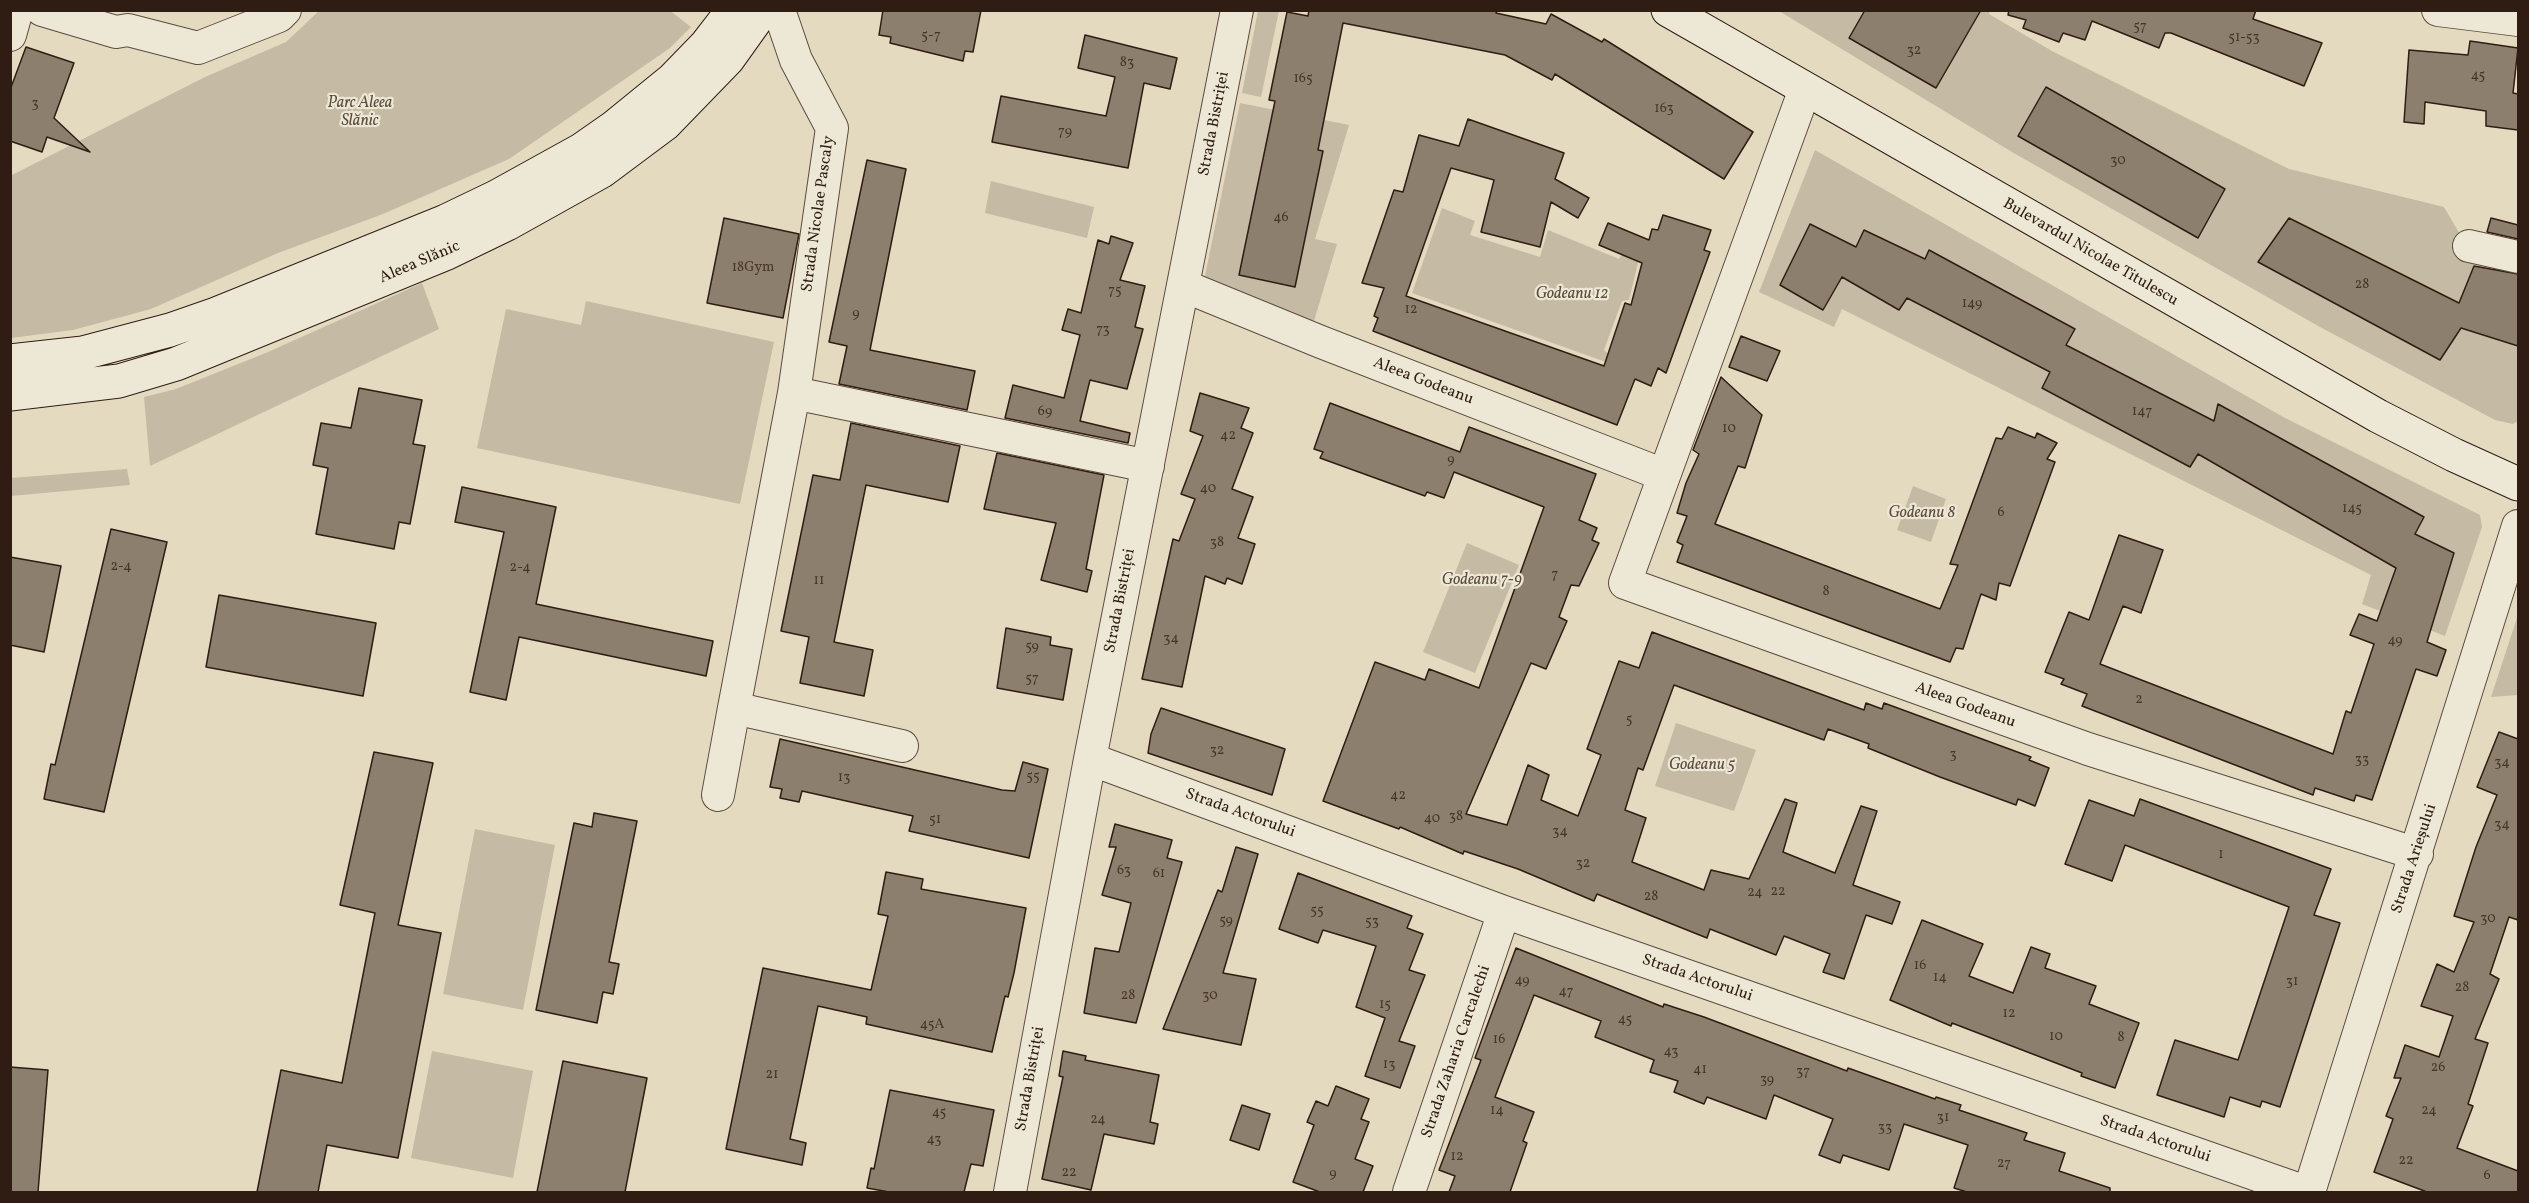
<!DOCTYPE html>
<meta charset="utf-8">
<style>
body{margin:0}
#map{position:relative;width:2529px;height:1203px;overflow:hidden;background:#e4dac0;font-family:Vollkorn,serif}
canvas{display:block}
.frame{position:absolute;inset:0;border:12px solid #2f1d13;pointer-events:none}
</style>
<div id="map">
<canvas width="2529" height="1203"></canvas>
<div class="frame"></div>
</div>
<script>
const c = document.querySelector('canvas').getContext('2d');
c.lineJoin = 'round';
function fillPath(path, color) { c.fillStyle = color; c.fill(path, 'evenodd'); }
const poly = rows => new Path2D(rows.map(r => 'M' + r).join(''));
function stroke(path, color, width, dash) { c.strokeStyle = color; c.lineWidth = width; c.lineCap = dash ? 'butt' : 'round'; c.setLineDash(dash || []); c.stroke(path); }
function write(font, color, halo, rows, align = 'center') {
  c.font = font + ' Vollkorn,serif'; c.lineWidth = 4.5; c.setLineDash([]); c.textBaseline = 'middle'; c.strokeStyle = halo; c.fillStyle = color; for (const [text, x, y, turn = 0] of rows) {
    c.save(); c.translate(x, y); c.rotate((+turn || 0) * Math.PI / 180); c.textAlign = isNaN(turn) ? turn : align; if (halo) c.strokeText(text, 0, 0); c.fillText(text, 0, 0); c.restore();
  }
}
fillPath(poly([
 [669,10,691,27,670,48,509,159,383,214,278,253,151,309,73,330,11,338,10,176,205,77,286,42,319,11],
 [1258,11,1279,11,1261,97,1242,93],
 [1779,11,1865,11,1849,39,1936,88,1981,11,1990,11,1989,14,2052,51,2289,169,2444,207,2465,243,2518,256,2518,279,2475,262,2459,303,2290,218,2258,262,2439,359,2461,328,2516,345,2518,337,2518,421,2513,424,2495,420,2320,327,2012,152],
 [2046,87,2225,189,2197,238,2019,136],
 [1240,103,1349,125,1315,239,1337,244,1314,321,1204,281],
 [1267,140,1323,152,1320,168,1312,166,1304,205,1312,206,1307,231,1299,229],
 [1815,150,2285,418,2480,515,2482,527,2445,636,2362,604,2371,575,1842,309,1834,327,1759,292],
 [1811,225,1856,247,1864,231,1925,259,1929,251,2066,345,2214,421,2218,404,2415,534,2454,554,2434,620,2396,568,2198,454,2190,467,2042,388,2050,372,1907,298,1898,309,1842,277,1823,310,1780,285],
 [991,181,1094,207,1087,238,985,213],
 [1442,208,1475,221,1470,235,1540,257,1548,230,1619,259,1626,247,1640,254,1629,300,1622,301,1604,350,1609,355,1606,362,1412,293],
 [422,283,439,329,150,466,144,397,176,389,268,352],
 [586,301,774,342,740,504,477,448,506,309,581,325],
 [127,469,130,485,11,496,11,478],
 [1913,486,1946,499,1931,542,1897,530],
 [1467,543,1519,565,1475,673,1423,652],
 [2518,614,2518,695,2491,697,2516,621],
 [1676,723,1756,750,1734,811,1655,786],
 [475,829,555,845,523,1010,443,994],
 [432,1051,533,1071,513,1178,411,1158]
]), '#c5baa3');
const building = poly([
 [883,10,981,10,973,52,965,51,963,61,890,43,891,37,879,35,883,10],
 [1309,10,1497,10,1496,13,1546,24,1551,14,1602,42,1604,39,1753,132,1724,179,1555,74,1552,80,1505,55,1343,23,1318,150,1323,151,1295,287,1239,275,1275,101,1269,100,1287,12,1308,16,1309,10],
 [1865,10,1981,10,1936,88,1849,38,1865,10],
 [2009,10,2256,10,2253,19,2322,43,2304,86,2171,33,2165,33,2159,48,2092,21,2085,40,2063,33,2059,42,2023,28,2026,20,2008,15,2009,10],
 [1085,35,1177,58,1170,89,1144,83,1128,168,992,142,1001,96,1106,116,1115,77,1078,68,1085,35],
 [2470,41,2518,48,2513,93,2518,94,2518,130,2486,126,2486,111,2425,102,2424,124,2404,122,2409,50,2468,55,2470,41],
 [26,47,74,63,54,118,90,152,47,137,42,152,10,141,10,90,26,47],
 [2046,87,2225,189,2198,238,2018,136,2046,87],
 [1468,119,1564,153,1555,179,1589,198,1578,218,1551,202,1540,247,1481,232,1494,180,1451,168,1406,296,1604,366,1625,303,1631,305,1642,263,1599,245,1608,223,1649,240,1652,229,1658,230,1663,215,1711,230,1704,250,1710,252,1666,373,1658,368,1651,386,1635,379,1617,425,1373,331,1378,318,1374,316,1384,288,1362,283,1394,190,1403,192,1419,135,1459,146,1468,119],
 [867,160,906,169,870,350,975,371,967,410,839,384,847,346,829,342,867,160],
 [724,218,799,234,783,318,707,303,724,218],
 [2289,218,2459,303,2474,266,2518,274,2518,346,2461,328,2440,360,2258,262,2289,218],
 [2491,218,2518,225,2518,239,2487,232,2491,218],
 [1810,224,1856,247,1864,230,1925,259,1929,250,2075,329,2066,345,2214,421,2218,404,2424,517,2415,534,2454,553,2427,642,2446,650,2437,676,2416,669,2372,800,2356,795,2354,801,2315,788,2313,795,2082,706,2087,694,2061,684,2064,679,2045,672,2069,612,2089,620,2119,535,2163,550,2141,613,2123,606,2100,664,2333,754,2346,711,2351,713,2374,644,2350,635,2359,614,2377,621,2396,568,2198,454,2190,467,2042,388,2050,372,1907,298,1899,310,1842,277,1823,310,1780,285,1810,224],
 [1111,236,1133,243,1120,280,1145,286,1135,327,1143,329,1127,389,1090,380,1080,421,1130,433,1128,443,1005,418,1013,385,1064,398,1080,335,1062,330,1068,309,1081,313,1098,240,1109,244,1111,236],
 [1741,336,1780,351,1767,381,1729,367,1741,336],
 [1721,377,1762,415,1745,468,1738,466,1715,524,1940,609,1958,565,1950,564,1996,438,2002,439,2008,427,2035,438,2037,433,2057,443,2047,459,2055,462,2010,586,1999,583,1996,600,1981,594,1963,649,1956,648,1950,662,1677,562,1683,545,1677,542,1687,516,1677,513,1686,483,1699,454,1693,450,1721,377],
 [359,388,422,400,413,444,425,446,410,524,399,522,394,549,316,534,328,468,313,465,321,423,351,428,359,388],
 [1200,393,1249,408,1241,428,1253,433,1232,489,1253,497,1238,538,1255,544,1242,584,1227,578,1225,584,1205,576,1182,687,1142,679,1173,539,1179,541,1195,499,1181,494,1203,436,1190,431,1200,393],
 [1330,403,1460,452,1469,427,1596,474,1579,520,1597,528,1592,540,1599,543,1579,586,1571,585,1559,617,1567,621,1546,669,1531,663,1466,814,1507,825,1528,765,1549,775,1541,800,1578,816,1601,755,1587,749,1619,661,1639,668,1652,632,1864,710,1866,703,1882,709,1884,703,2031,757,2029,760,2049,768,2035,806,2018,799,2016,805,1940,777,1868,748,1869,744,1828,729,1824,740,1674,685,1643,770,1638,768,1625,810,1646,818,1632,862,1704,890,1711,870,1749,879,1785,799,1797,803,1783,852,1835,873,1861,806,1877,811,1853,885,1900,902,1892,924,1866,915,1844,979,1823,972,1830,954,1784,936,1776,955,1710,929,1707,938,1597,894,1594,901,1518,869,1464,851,1463,854,1400,827,1399,829,1323,801,1375,662,1425,680,1429,669,1479,688,1544,507,1454,472,1444,498,1427,492,1425,496,1320,458,1323,452,1314,449,1330,403],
 [851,423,960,446,948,502,866,485,834,642,873,650,864,696,800,683,809,637,781,631,813,475,840,480,851,423],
 [997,453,1104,475,1086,569,1092,571,1087,592,1041,580,1056,523,984,509,997,453],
 [462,487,556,507,536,604,713,641,706,676,519,637,506,700,470,692,504,532,455,522,462,487],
 [111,529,167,542,104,812,44,799,51,764,55,765,111,529],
 [10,557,61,566,44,652,10,645,10,557],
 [219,595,376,623,363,696,206,667,219,595],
 [1006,628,1051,637,1050,645,1072,649,1063,700,997,688,1006,628],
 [1161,708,1285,749,1272,795,1148,753,1151,734,1161,708],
 [2499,732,2518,739,2518,920,2509,917,2490,974,2499,979,2475,1039,2488,1043,2468,1104,2473,1106,2457,1148,2518,1171,2518,1192,2427,1192,2374,1172,2393,1119,2386,1116,2401,1078,2394,1078,2405,1045,2439,1057,2453,1016,2421,1006,2437,964,2454,972,2474,922,2454,916,2476,847,2497,795,2477,787,2499,732],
 [780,739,1002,790,1015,791,1023,762,1048,769,1029,858,909,831,913,816,802,791,799,802,780,798,782,789,770,787,780,739],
 [374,752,433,763,398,925,441,933,398,1158,327,1145,318,1192,257,1192,281,1070,342,1083,375,913,340,905,374,752],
 [2140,799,2331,869,2314,915,2340,923,2280,1107,2262,1101,2260,1107,2230,1097,2224,1117,2157,1095,2175,1040,2238,1060,2289,907,2125,845,2112,881,2065,864,2089,800,2134,816,2140,799],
 [594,813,637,821,609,962,619,964,613,994,603,992,597,1023,536,1010,574,823,592,827,594,813],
 [1115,824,1172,840,1167,858,1182,862,1136,1023,1084,1013,1095,948,1119,952,1131,903,1102,895,1116,847,1109,847,1115,824],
 [1236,847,1258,854,1223,973,1256,979,1241,1045,1163,1029,1218,890,1222,892,1236,847],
 [886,872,923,879,921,889,1026,908,1014,973,1008,997,1005,996,992,1052,866,1024,867,1017,818,1006,790,1139,806,1143,802,1165,726,1149,763,968,871,990,888,916,878,914,886,872],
 [1298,873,1412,916,1407,928,1423,934,1409,970,1425,975,1399,1041,1415,1046,1400,1088,1365,1076,1385,1018,1356,1007,1376,946,1323,930,1318,943,1279,929,1298,873],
 [1922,920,1983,944,1969,976,2013,993,2031,947,2050,954,2045,968,2096,986,2089,1004,2139,1023,2115,1088,2081,1076,2082,1073,1952,1023,1951,1026,1890,1000,1922,920],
 [1516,948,1663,1007,1664,1004,1704,1017,1847,1071,1848,1068,1935,1099,1936,1097,1961,1105,1959,1110,2027,1133,2024,1140,2065,1153,2059,1171,2110,1188,2110,1192,1967,1192,1954,1188,1968,1145,1904,1124,1889,1170,1843,1155,1840,1163,1819,1155,1833,1119,1774,1095,1766,1119,1707,1097,1704,1104,1674,1092,1678,1081,1650,1072,1654,1060,1595,1037,1601,1021,1534,995,1495,1097,1534,1112,1523,1141,1527,1143,1510,1192,1449,1192,1455,1176,1439,1170,1481,1060,1475,1058,1516,948],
 [1063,1051,1086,1056,1085,1060,1159,1075,1150,1122,1158,1124,1154,1144,1104,1134,1091,1190,1042,1179,1063,1077,1059,1076,1063,1051],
 [563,1061,647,1078,625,1192,537,1192,563,1061],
 [10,1067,48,1070,38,1192,10,1192,10,1067],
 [1336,1086,1369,1099,1361,1119,1369,1122,1355,1159,1373,1166,1363,1192,1320,1192,1293,1182,1314,1125,1307,1122,1316,1101,1328,1106,1336,1086],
 [890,1090,994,1110,983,1166,971,1164,964,1192,889,1192,867,1188,871,1168,874,1169,890,1090],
 [1242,1105,1270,1114,1259,1150,1230,1140,1242,1105]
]);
fillPath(building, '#8d7f6d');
stroke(building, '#2f1d13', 1.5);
const street = poly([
 [42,10,116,32,128,30,198,48,279,16,285,10],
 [779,10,796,60,832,128,794,393,734,708,902,746],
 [2438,10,2518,20],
 [10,35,17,10],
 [1805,89,1625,583,2088,749,2417,854],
 [2469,246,2518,257],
 [1184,286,1321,342,1664,475],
 [794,393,1148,466],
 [1090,759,1504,912,2306,1192],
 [718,795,734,708],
 [1010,1192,1090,759,1237,10],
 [1409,1192,1504,912],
 [2309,1192,2518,526]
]);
const secondary = poly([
 [1668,10,2378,416,2454,455,2518,484],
 [10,361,83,353,170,330,216,314,446,221,496,197,581,150,614,127,673,79,706,45,733,10],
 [10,394,119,381,176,364,447,253,507,224,602,171,665,124,728,59,763,10]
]);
stroke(street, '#5c4c3e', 34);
stroke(secondary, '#2f1d13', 35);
stroke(street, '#ede7d6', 32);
stroke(secondary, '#ede7d6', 33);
write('14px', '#46362a', null, [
 ["57",2140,27],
 ["5-7",931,36],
 ["51-53",2244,38],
 ["32",1914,51],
 ["83",1127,63],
 ["45",2478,76],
 ["165",1303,79],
 ["3",35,104],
 ["163",1664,109],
 ["79",1065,132],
 ["30",2118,161],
 ["46",1281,218],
 ["18Gym",753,268],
 ["28",2362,285],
 ["75",1115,291],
 ["149",1972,304],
 ["12",1411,310],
 ["9",856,314],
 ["73",1103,330],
 ["69",1045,412],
 ["147",2142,412],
 ["10",1729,429],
 ["42",1228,436],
 ["9",1451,460],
 ["40",1208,489],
 ["145",2352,509],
 ["6",2001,513],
 ["38",1217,543],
 ["2-4",121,567],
 ["2-4",520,568],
 ["7",1555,575],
 ["11",819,581],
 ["8",1826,592],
 ["34",1171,639],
 ["49",2395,641],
 ["59",1032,647],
 ["57",1032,679],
 ["2",2139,700],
 ["5",1629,720],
 ["32",1217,751],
 ["3",1953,755],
 ["33",2362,760],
 ["34",2502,763],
 ["55",1033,777],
 ["13",844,778],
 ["42",1398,796],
 ["38",1456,817],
 ["40",1432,819],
 ["51",935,820],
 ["34",2502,825],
 ["34",1560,832],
 ["1",2221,855],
 ["32",1583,864],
 ["63",1124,871],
 ["61",1159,874],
 ["22",1778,892],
 ["24",1755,893],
 ["28",1651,897],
 ["55",1317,911],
 ["30",2488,919],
 ["59",1226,921],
 ["53",1372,922],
 ["16",1920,966],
 ["14",1940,978],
 ["49",1522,981],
 ["31",2292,982],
 ["28",2462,988],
 ["47",1566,992],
 ["28",1128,996],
 ["30",1210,996],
 ["15",1385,1005],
 ["12",2009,1014],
 ["45",1625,1020],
 ["45A",932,1025],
 ["10",2056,1037],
 ["8",2121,1038],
 ["16",1499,1040],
 ["43",1671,1052],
 ["13",1389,1065],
 ["26",2438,1068],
 ["41",1700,1070],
 ["37",1803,1072],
 ["21",772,1075],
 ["39",1767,1080],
 ["14",1497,1111],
 ["24",2429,1111],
 ["45",939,1113],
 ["31",1943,1118],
 ["24",1098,1120],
 ["33",1885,1128],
 ["43",934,1140],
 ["12",1457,1157],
 ["22",2406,1161],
 ["27",2004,1164],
 ["22",1069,1173],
 ["9",1333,1174],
 ["6",2487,1176]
]);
write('italic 16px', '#5c4c3e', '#ede7d6', [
 ["Parc Aleea",360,104],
 ["Slănic",360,122],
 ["Godeanu 12",1572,295],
 ["Godeanu 8",1922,514],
 ["Godeanu 7-9",1482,581],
 ["Godeanu 5",1702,766]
]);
write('16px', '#2f1d13', '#ede7d6', [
 ["Strada Bistriței",1215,124,-79],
 ["Strada Nicolae Pascaly",819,214,-82],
 ["Bulevardul Nicolae Titulescu",2090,253,30],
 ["Aleea Slănic",420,263,-23],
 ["Aleea Godeanu",1423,382,21],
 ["Strada Bistriței",1121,601,-79],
 ["Aleea Godeanu",1965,706,20],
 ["Strada Actorului",1240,814,20],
 ["Strada Arieșului",2415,859,-72],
 ["Strada Actorului",1697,979,19],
 ["Strada Zaharia Carcalechi",1457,1052,-71],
 ["Strada Bistriței",1031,1079,-80],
 ["Strada Actorului",2155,1140,19]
]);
</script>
